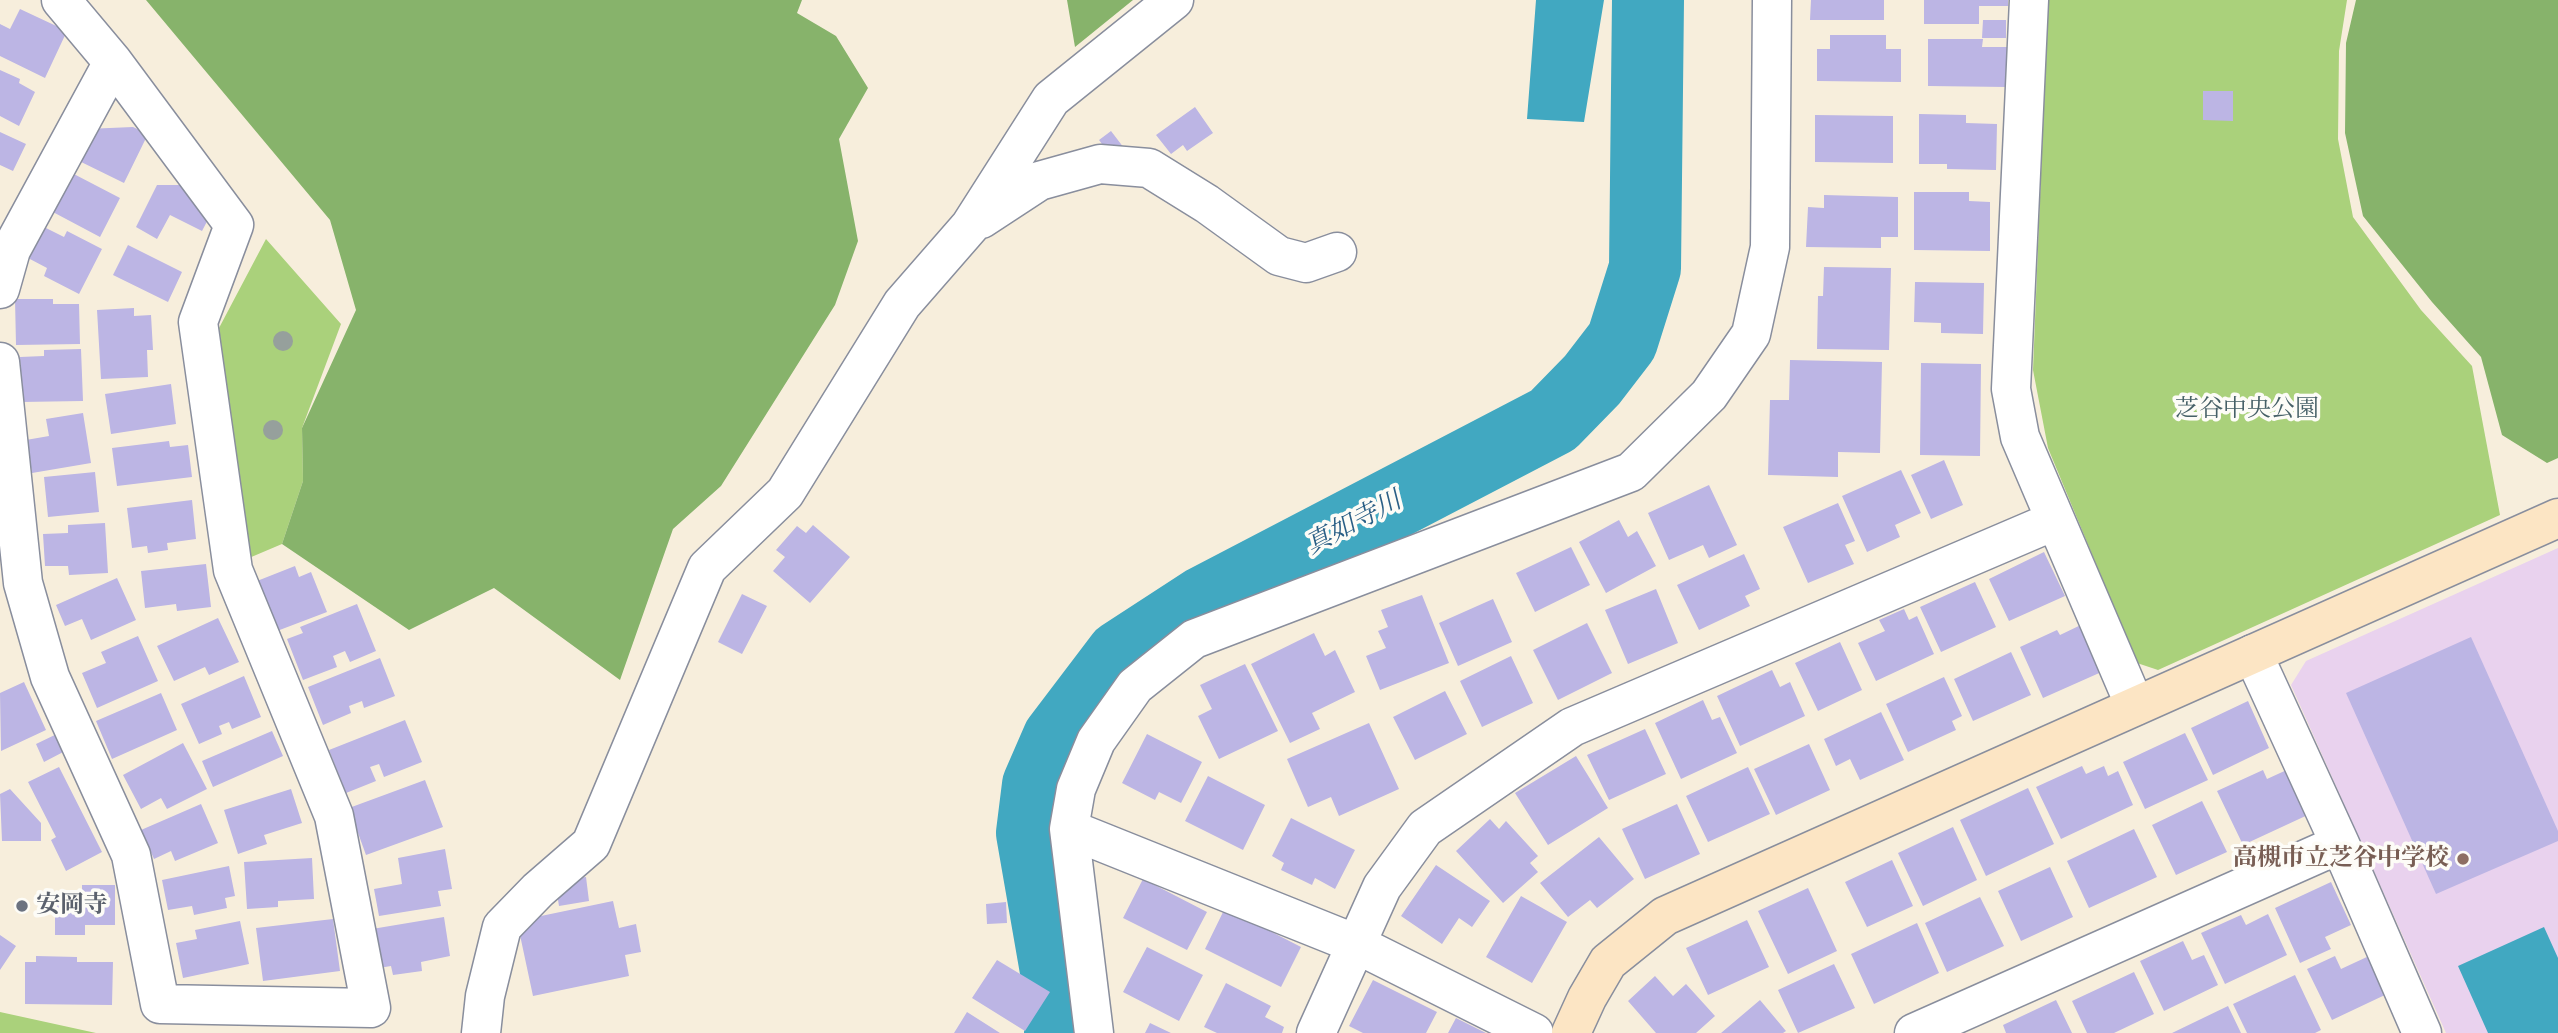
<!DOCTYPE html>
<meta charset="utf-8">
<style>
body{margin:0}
canvas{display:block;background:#f7eedc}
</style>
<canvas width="2558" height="1033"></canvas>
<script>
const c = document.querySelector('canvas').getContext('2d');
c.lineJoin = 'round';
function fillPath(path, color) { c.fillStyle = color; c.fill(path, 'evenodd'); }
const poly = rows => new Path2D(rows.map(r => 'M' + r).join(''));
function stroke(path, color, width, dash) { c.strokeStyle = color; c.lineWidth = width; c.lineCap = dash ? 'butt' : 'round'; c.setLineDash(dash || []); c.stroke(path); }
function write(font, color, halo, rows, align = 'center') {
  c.font = font + ' "IM FELL French Canon","Noto Serif JP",serif'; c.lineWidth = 7; c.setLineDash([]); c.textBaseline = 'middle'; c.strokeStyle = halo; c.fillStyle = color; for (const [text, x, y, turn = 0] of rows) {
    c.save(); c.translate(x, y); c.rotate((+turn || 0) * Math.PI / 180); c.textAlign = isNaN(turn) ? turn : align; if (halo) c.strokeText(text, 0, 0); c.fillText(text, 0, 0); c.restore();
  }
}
fillPath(poly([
 [2558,548,2558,1033,2446,1033,2291,685,2306,661]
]), '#e9d2ee');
fillPath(poly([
 [2048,0,2347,0,2339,51,2338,139,2353,217,2421,310,2472,366,2500,515,2158,670,2137,663,2048,448,2033,370],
 [266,239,341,324,302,428,303,481,282,544,249,558,219,328],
 [0,1012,96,1033,0,1033]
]), '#aad17b');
fillPath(poly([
 [146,0,802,0,797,13,836,36,868,88,839,139,858,241,835,305,721,486,673,529,620,680,494,588,409,630,282,544,303,481,302,428,356,310,330,220],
 [1067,0,1133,0,1075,47],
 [2356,0,2558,0,2558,458,2547,463,2502,435,2481,357,2432,302,2363,216,2345,133,2346,43]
]), '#87b36b');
fillPath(poly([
 [1536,0,1604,0,1584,122,1527,119],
 [2544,927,2558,958,2558,1033,2488,1033,2458,966]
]), '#41a8c1');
stroke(poly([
 [1060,1033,1064,1017,1032,833,1038,785,1058,739,1121,656,1204,602,1553,420,1592,380,1622,341,1645,268,1648,0]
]), '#41a8c1', 72);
fillPath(poly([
 [1811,0,1884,0,1884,20,1810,20],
 [1924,0,2008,0,2008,6,1979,6,1979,24,1924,24],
 [20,9,67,31,45,78,0,56,0,24,10,29],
 [1983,20,2006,20,2006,38,1982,38],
 [1830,35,1886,35,1886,49,1901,49,1901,82,1817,81,1817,49,1830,49],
 [1928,39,1983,39,1982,47,2007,47,2007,87,1928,86],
 [0,70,20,79,19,83,35,92,19,126,0,116],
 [2203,91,2233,91,2233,121,2203,120],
 [1195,107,1213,133,1187,151,1183,145,1171,154,1156,135],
 [1919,114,1966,115,1966,123,1997,124,1996,170,1947,169,1947,164,1919,164],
 [1815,115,1893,116,1893,163,1815,162],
 [133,127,148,134,124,183,73,158,86,129],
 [1111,131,1124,148,1111,156,1099,140],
 [0,132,26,144,13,171,0,165],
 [70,172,120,198,100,237,51,211],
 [157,185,191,185,212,212,202,231,170,215,157,239,136,227],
 [1914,192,1969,192,1969,201,1990,202,1990,251,1914,250],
 [1824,195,1898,197,1898,237,1881,237,1881,248,1806,247,1808,207,1824,208],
 [44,227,64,237,67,231,102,249,79,294,44,276,47,268,28,258],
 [128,245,182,272,168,302,113,275],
 [1824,267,1891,268,1889,350,1817,349,1818,296,1823,296],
 [1915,282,1984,283,1983,334,1941,333,1941,323,1914,322],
 [15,299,53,299,53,304,79,304,80,344,16,345],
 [134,308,134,316,151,315,153,350,147,350,148,377,101,379,97,310],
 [81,349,83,401,21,402,20,357,44,356,44,350],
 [1790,360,1882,362,1880,453,1838,452,1838,477,1768,475,1770,400,1789,400],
 [1921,363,1981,364,1980,456,1920,455],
 [171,384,176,424,111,434,105,394],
 [83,413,91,463,32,473,26,440,49,436,46,419],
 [169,441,170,447,188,445,192,477,117,486,112,448],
 [1944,460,1963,505,1931,519,1911,475],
 [1901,470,1921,513,1895,525,1900,537,1867,552,1842,496],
 [95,472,99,512,48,517,44,477],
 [1709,485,1737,545,1709,558,1703,545,1669,560,1648,513],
 [192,500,196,539,167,543,168,550,148,553,147,546,132,548,127,508],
 [1838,503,1855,541,1845,545,1854,564,1808,583,1783,527],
 [1619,520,1628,537,1637,531,1656,566,1606,593,1579,542],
 [105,523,108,573,69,575,68,566,45,566,43,534,68,533,68,525],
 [813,525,850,557,810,603,773,571,785,557,776,550,797,526,806,533],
 [1571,547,1590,585,1535,612,1516,573],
 [2044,552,2065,596,2009,621,1989,579],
 [1744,554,1760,589,1745,596,1750,606,1699,630,1677,585],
 [206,564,211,607,177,611,176,604,145,608,141,571],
 [295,566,299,577,311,572,327,612,277,631,257,581],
 [117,578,136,620,91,640,82,619,65,626,56,605],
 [1975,582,1996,627,1941,652,1920,607],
 [1656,589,1678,643,1628,664,1605,610],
 [742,594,767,606,742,654,718,642],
 [1422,595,1449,663,1380,690,1366,656,1386,648,1378,631,1388,627,1381,610],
 [1493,599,1512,642,1458,666,1439,623],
 [357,604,376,651,350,662,345,651,333,656,337,667,303,680,287,639,303,633,300,627],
 [1904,609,1909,620,1917,616,1934,654,1876,681,1858,643,1885,631,1879,620],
 [218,618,239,662,209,675,205,667,174,681,157,646],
 [1587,623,1612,673,1558,700,1533,650],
 [2085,623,2106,670,2043,698,2020,647,2057,630,2060,635],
 [1314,633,1325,656,1335,650,1355,692,1312,713,1320,729,1290,743,1251,664],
 [138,636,158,681,97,708,82,673,106,663,101,652],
 [2471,637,2558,831,2558,841,2436,894,2346,693],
 [1840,642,1862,690,1818,711,1795,663],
 [2011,652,2031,695,1973,721,1954,679],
 [1511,656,1533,703,1482,727,1460,681],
 [380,658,395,696,364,708,362,701,349,706,351,713,323,725,308,687],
 [1245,664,1278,731,1219,759,1198,716,1212,709,1200,685],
 [1772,670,1780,687,1790,682,1805,716,1740,746,1717,696],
 [244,676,261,717,232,729,229,722,219,726,222,734,199,744,181,704],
 [1944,677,1962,716,1952,721,1956,730,1908,752,1886,704],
 [24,682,46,730,1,751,0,693],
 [1445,691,1467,734,1415,760,1393,717],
 [161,693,177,730,112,759,96,721],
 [1703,700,1712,720,1720,717,1737,753,1681,779,1655,723],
 [2248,701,2269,748,2213,775,2191,728],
 [1881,712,1904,760,1860,780,1850,759,1836,766,1824,739],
 [405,720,422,762,384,777,379,764,370,767,376,781,346,793,329,750],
 [1369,723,1399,789,1339,816,1331,797,1308,807,1287,759],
 [1645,729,1666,774,1609,800,1587,755],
 [272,731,283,756,213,787,202,761],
 [61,732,69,749,44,762,36,744],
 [2185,733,2208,780,2145,809,2123,762],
 [1147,734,1202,762,1181,803,1159,792,1155,800,1122,783],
 [183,743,207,789,167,809,161,798,141,809,123,775],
 [1809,744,1830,790,1776,815,1754,769],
 [1576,756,1608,808,1548,845,1515,793],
 [2082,766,2086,774,2104,766,2108,776,2118,771,2133,805,2061,839,2036,787],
 [59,767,102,852,66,871,51,840,56,837,28,782],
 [1748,767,1770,814,1708,842,1686,796],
 [2291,768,2312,813,2243,845,2217,791,2263,770,2267,779],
 [1208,776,1265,805,1243,850,1185,821],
 [425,780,443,827,366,855,349,808],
 [2028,788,2054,844,1986,876,1960,820],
 [10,789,41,823,41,841,2,841,0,794],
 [291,789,302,823,264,835,267,844,238,854,224,810],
 [2202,801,2227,852,2176,875,2152,825],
 [201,804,218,843,175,861,171,851,154,859,141,830],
 [1677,804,1700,854,1645,879,1622,829],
 [1291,818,1355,850,1335,889,1315,878,1312,885,1281,870,1284,863,1272,856],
 [1490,819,1499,829,1506,821,1538,856,1530,863,1538,872,1503,903,1456,851],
 [1953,827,1977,880,1923,906,1898,853],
 [2134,829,2157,877,2089,908,2067,861],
 [1599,837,1634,879,1597,908,1590,900,1568,917,1540,883],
 [445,849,452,889,438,891,441,906,379,916,374,889,402,884,398,858],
 [312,858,314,899,278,901,278,907,247,909,244,862],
 [1892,860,1913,906,1867,927,1845,882],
 [1436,865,1490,901,1472,927,1459,918,1442,944,1401,916],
 [229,866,235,896,225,898,227,908,194,915,192,906,168,910,162,880],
 [2050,867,2073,917,2021,941,1998,891],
 [586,877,589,901,559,906,555,881],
 [1143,879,1207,912,1187,950,1123,918],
 [2331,882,2351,925,2325,937,2331,949,2300,963,2275,908],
 [82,885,115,885,115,925,85,925,85,935,55,935,55,891,82,891],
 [1808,888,1837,951,1788,974,1758,911],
 [1521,896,1567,922,1532,983,1486,957],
 [1980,897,2004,946,1947,972,1925,923],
 [613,901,619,928,636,924,641,952,625,955,629,976,533,996,517,921],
 [1006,902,1007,923,987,924,986,904],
 [1225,908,1301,947,1281,987,1205,949],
 [2268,914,2287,955,2225,984,2201,933,2241,915,2246,925],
 [444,917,450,956,421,962,422,971,393,975,391,966,379,968,372,929],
 [333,919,340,971,263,981,256,928],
 [1747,920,1769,967,1708,995,1686,948],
 [240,921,249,964,183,978,176,943,197,939,195,930],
 [1917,923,1939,973,1874,1004,1851,954],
 [0,935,16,946,0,970],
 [2183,941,2192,960,2204,955,2218,985,2164,1011,2140,961],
 [1147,947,1203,975,1179,1021,1123,992],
 [36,956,77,957,77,962,113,962,112,1005,25,1004,25,962,36,962],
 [2335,956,2341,969,2369,956,2387,994,2332,1020,2307,969],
 [997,960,1050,992,1025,1031,972,998],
 [1834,964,1855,1008,1798,1033,1778,990],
 [2134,972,2154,1014,2114,1033,2087,1033,2072,1001],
 [2295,975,2321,1030,2315,1033,2247,1033,2233,1004],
 [1655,976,1673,996,1686,984,1715,1016,1696,1033,1656,1033,1628,1001],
 [1373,980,1437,1012,1426,1033,1363,1033,1349,1026],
 [1226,983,1271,1006,1265,1017,1284,1027,1282,1033,1217,1033,1204,1027],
 [1760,1000,1786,1031,1783,1033,1721,1033],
 [2056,1000,2072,1033,2006,1033,2003,1025],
 [2228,1006,2241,1033,2172,1033],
 [967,1012,1000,1033,954,1033],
 [1456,1018,1486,1033,1448,1033],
 [1150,1023,1171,1033,1145,1033]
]), '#bcb5e4');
const street = poly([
 [61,0,113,62],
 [2029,0,2011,389,2020,437,2135,706],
 [981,219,1039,181,1100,164,1149,168,1207,204,1279,256,1306,263,1337,252],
 [0,289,11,250,113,62,234,225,198,322,233,570,334,816,371,1008,160,1004,131,855,50,677,23,583,0,362],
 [2253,654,2340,844,2422,1033],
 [1069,829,1356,944,1534,1033],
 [481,1033,485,996,502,927,538,890,591,844,707,568,785,493,902,304,970,226,1051,99,1174,0],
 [1094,1033,1069,829,1076,789,1096,741,1135,686,1194,639,1631,472,1709,395,1751,334,1770,247,1772,0],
 [1316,1033,1382,887,1425,828,1572,727,2054,521],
 [1914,1033,2340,844]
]);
const secondary = poly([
 [1571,1033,1587,998,1608,962,1665,916,2558,518]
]);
stroke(street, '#898e9d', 41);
stroke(secondary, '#898e9d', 41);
stroke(street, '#fff', 38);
stroke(secondary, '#fce5c4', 38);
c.fillStyle = '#96a09c';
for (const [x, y] of [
 [283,341],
 [273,430]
]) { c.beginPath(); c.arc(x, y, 10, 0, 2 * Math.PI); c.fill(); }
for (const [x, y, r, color] of [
 [2463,859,7,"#8d6e63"],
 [22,906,7,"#6b7280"]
]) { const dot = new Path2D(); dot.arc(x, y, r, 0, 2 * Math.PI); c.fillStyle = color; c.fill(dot); stroke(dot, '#fdfcf7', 2.5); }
write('24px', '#466067', '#fdfcf7', [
 ["芝谷中央公園",2247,410]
]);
write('bold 24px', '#785e54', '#fdfcf7', [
 ["高槻市立芝谷中学校",2449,859]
], 'right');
write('bold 24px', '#5b616d', '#fdfcf7', [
 ["安岡寺",36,906]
], 'left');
write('italic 26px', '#2a5f86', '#fdfcf7', [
 ["真如寺川",1354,524,-28]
]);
</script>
